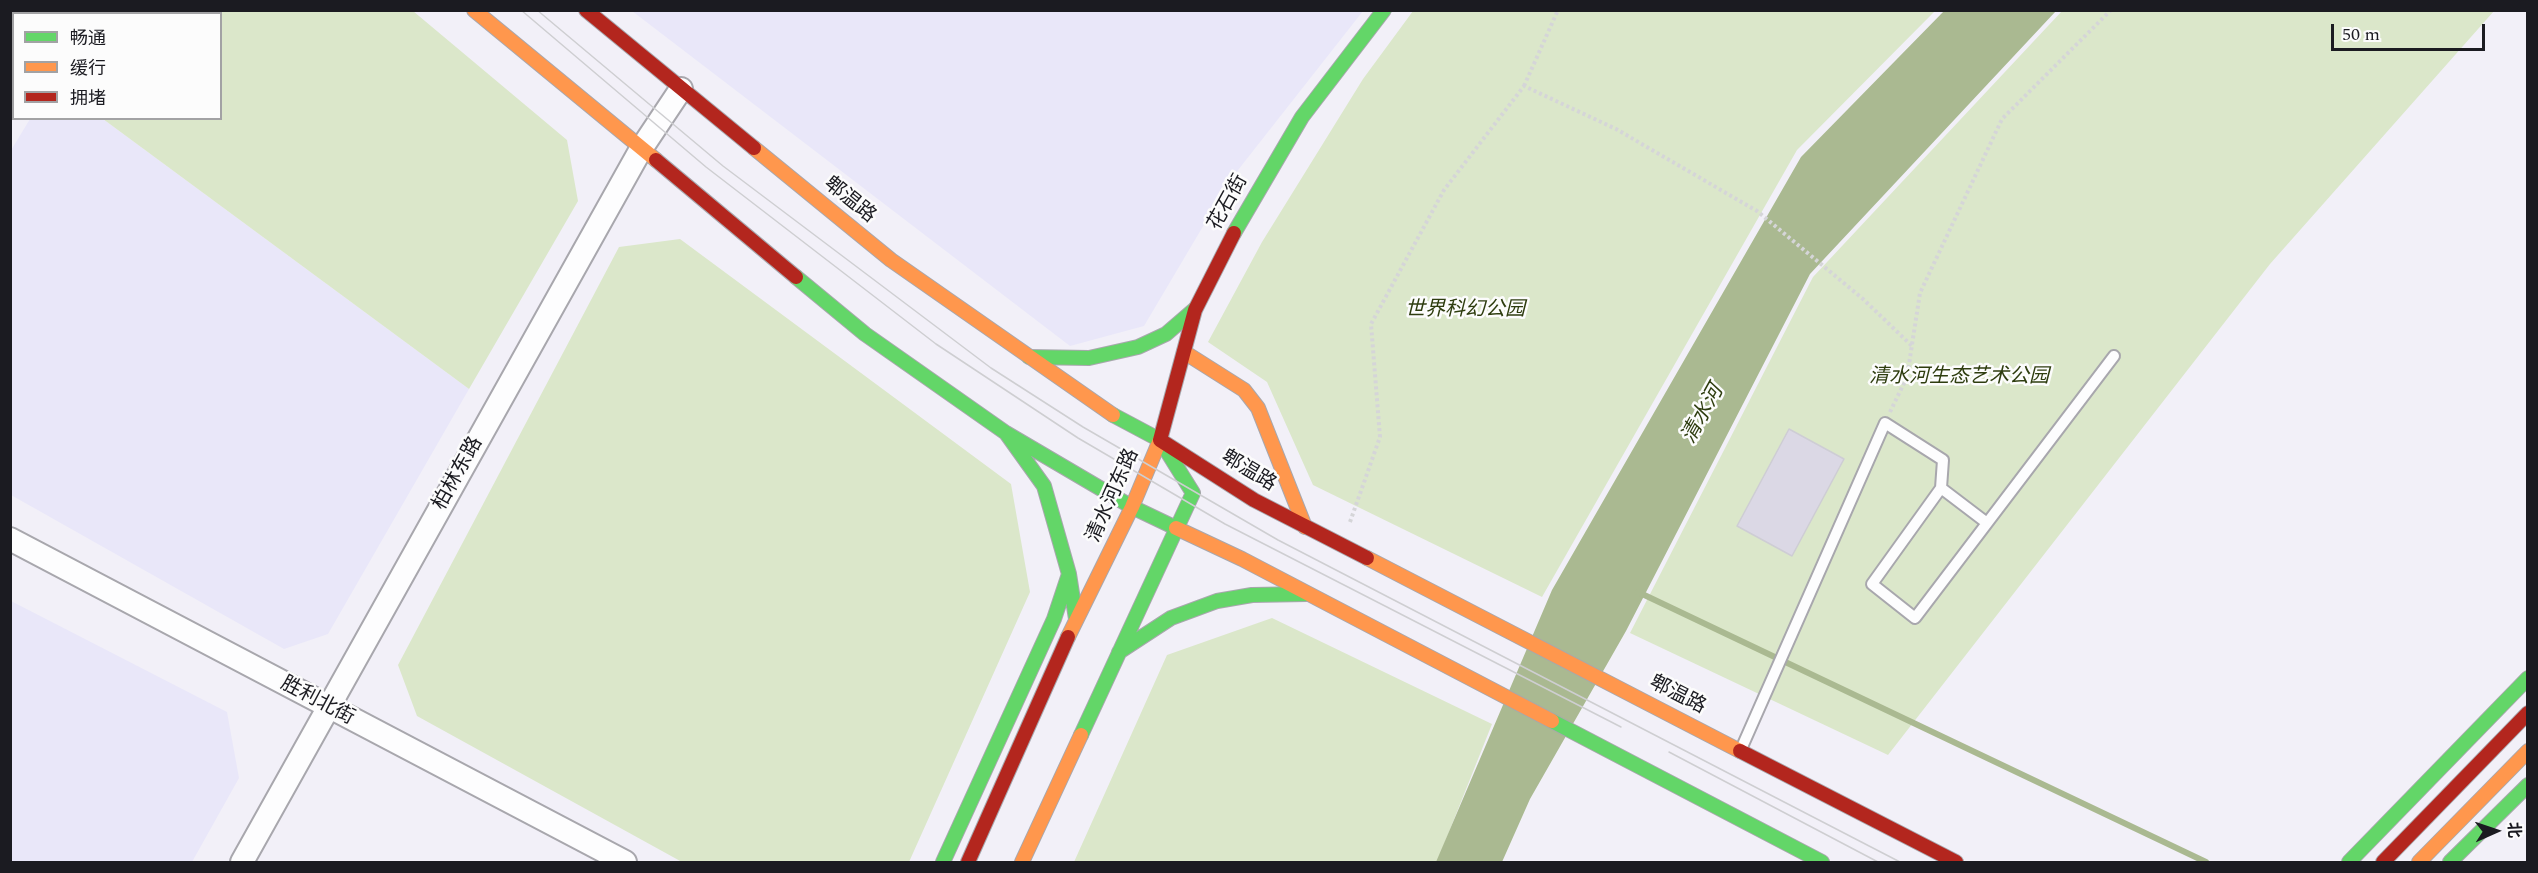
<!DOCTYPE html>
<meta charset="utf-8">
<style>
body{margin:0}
#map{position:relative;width:2538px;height:873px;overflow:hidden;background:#f2f0f8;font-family:Spectral,"Noto Sans SC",serif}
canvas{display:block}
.frame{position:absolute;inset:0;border:12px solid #1b1b21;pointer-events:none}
.legend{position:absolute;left:12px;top:12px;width:210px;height:108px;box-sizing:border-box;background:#fcfcfc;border:2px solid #a2a2a4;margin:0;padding:8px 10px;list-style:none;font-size:18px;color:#1b1b21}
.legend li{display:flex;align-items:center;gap:12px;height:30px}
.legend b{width:30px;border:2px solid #a2a2a4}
.north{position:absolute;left:2466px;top:801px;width:60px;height:60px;-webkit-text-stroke:4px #fcfcfc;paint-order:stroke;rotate:87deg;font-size:16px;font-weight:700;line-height:24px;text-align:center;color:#1b1b21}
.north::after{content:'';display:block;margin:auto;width:21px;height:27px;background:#1b1b21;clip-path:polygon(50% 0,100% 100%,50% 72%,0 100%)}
.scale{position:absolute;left:2331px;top:24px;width:154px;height:27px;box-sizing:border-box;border:3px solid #1b1b21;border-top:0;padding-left:8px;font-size:18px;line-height:21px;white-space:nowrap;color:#1b1b21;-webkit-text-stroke:4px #fcfcfc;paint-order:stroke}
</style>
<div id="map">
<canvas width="2538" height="873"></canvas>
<div class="frame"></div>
<ul class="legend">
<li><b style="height:8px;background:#63d668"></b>畅通</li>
<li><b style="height:8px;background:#ff974d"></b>缓行</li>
<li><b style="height:8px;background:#b3261e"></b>拥堵</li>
</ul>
<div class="north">北</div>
<div class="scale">50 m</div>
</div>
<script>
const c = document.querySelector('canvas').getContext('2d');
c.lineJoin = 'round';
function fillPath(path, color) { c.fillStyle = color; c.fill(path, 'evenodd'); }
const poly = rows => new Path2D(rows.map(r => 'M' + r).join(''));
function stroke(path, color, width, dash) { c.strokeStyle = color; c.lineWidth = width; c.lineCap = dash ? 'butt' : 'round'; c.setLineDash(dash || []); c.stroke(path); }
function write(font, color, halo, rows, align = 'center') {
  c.font = font + ' Spectral,"Noto Sans SC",serif'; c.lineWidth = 5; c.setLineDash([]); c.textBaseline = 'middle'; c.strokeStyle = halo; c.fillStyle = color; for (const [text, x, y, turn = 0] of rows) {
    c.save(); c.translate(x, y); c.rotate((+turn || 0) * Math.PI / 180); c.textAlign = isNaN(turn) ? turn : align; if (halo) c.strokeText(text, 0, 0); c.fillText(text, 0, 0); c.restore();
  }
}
fillPath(poly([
 [632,11,1363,11,1231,179,1144,326,1070,346],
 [30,119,103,119,469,389,328,634,284,649,11,495,10,152],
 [11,601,227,712,239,778,192,862,11,862]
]), '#e9e7f9');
fillPath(poly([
 [99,10,413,11,567,140,578,201,469,389,103,119,220,118,220,14,97,13],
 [1413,11,1935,11,1797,150,1542,597,1313,485,1267,382,1208,342,1262,242,1363,79],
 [2062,11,2494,11,2270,264,1888,755,1630,633,1813,277],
 [680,239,1011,484,1030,592,909,862,682,862,417,716,398,665,619,247],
 [1272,618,1492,724,1437,862,1074,862,1167,655]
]), '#dbe7ca');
fillPath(poly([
 [1944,11,2056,11,1810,274,1626,631,1530,799,1502,862,1436,862,1552,590,1801,157]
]), '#aab991');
stroke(poly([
 [1638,592,2206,862]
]), '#aab991', 6);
const building = poly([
 [1789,429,1844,459,1792,556,1737,526,1789,429]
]);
fillPath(building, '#dbd8e5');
stroke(building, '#cecdd4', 1.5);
const lane = poly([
 [1941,488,1987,523],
 [1742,747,1885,423,1943,460,1941,488,1872,584,1915,618,2114,356]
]);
const street = poly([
 [10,539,625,862],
 [242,862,641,149,681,89]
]);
const fast = poly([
 [41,14,43,10],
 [66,14,68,10],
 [10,100,14,96],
 [1234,233,1302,117,1384,10],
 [796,277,865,334,1006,433,1132,507,1176,528],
 [1029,357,1089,358,1138,347,1166,334,1195,309],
 [1006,433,1044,486,1069,574,1076,619],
 [1119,652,1171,618,1217,601,1252,595,1307,594],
 [1552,721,1822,862],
 [1081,735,1193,493,1160,440,1113,415],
 [943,862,1054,619,1069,574],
 [2349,862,2528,678],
 [2450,862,2528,785]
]);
const slow = poly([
 [474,10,656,160],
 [754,148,891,260,1113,415],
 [1184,352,1244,390,1258,408,1305,527],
 [1176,528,1242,559,1552,721],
 [1367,558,1740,751],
 [1068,637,1132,507,1160,440],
 [1022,862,1081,735],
 [2419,862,2528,751]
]);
const jam = poly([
 [586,10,754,148],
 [10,61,14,57],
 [656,160,796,277],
 [1160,440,1195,310,1234,233],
 [1160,440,1254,500,1367,558],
 [1740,751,1956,862],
 [968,862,1068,637],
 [2383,862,2528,713]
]);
stroke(lane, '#a8a7ad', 14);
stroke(street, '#a8a7ad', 26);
stroke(fast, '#a8a7ad', 16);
stroke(slow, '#a8a7ad', 16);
stroke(jam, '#a8a7ad', 16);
stroke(poly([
 [1524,86,1558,10],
 [1890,412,1907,377,1920,293,2002,119,2111,10],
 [1350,522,1380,437,1371,324,1444,190,1524,86,1616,129,1757,211,1863,299,1912,346]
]), '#d5d5d8', 4, [3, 3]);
stroke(lane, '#fdfdfe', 10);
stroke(street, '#fdfdfe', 22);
stroke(fast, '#63d668', 14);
stroke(slow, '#ff974d', 14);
stroke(jam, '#b3261e', 14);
stroke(poly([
 [521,10,706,167,936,344,1078,438,1225,524,1621,727],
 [537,10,723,166,991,368,1083,427,1278,540,1900,862],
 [1669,752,1878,862]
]), '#ceced1', 1.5);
write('20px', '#1b1b21', '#fcfcfc', [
 ["郫温路",849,201,39],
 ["花石街",1229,203,-61],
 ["郫温路",1248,472,31],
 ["柏林东路",459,474,-61],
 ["清水河东路",1114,496,-66],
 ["郫温路",1677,696,27],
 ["胜利北街",317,702,28]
]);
write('italic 20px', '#2e3d0f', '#fcfcfc', [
 ["世界科幻公园",1465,311],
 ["清水河生态艺术公园",1959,378]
]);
write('italic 21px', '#2e3d0f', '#fcfcfc', [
 ["清水河",1704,415,-61]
]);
</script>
